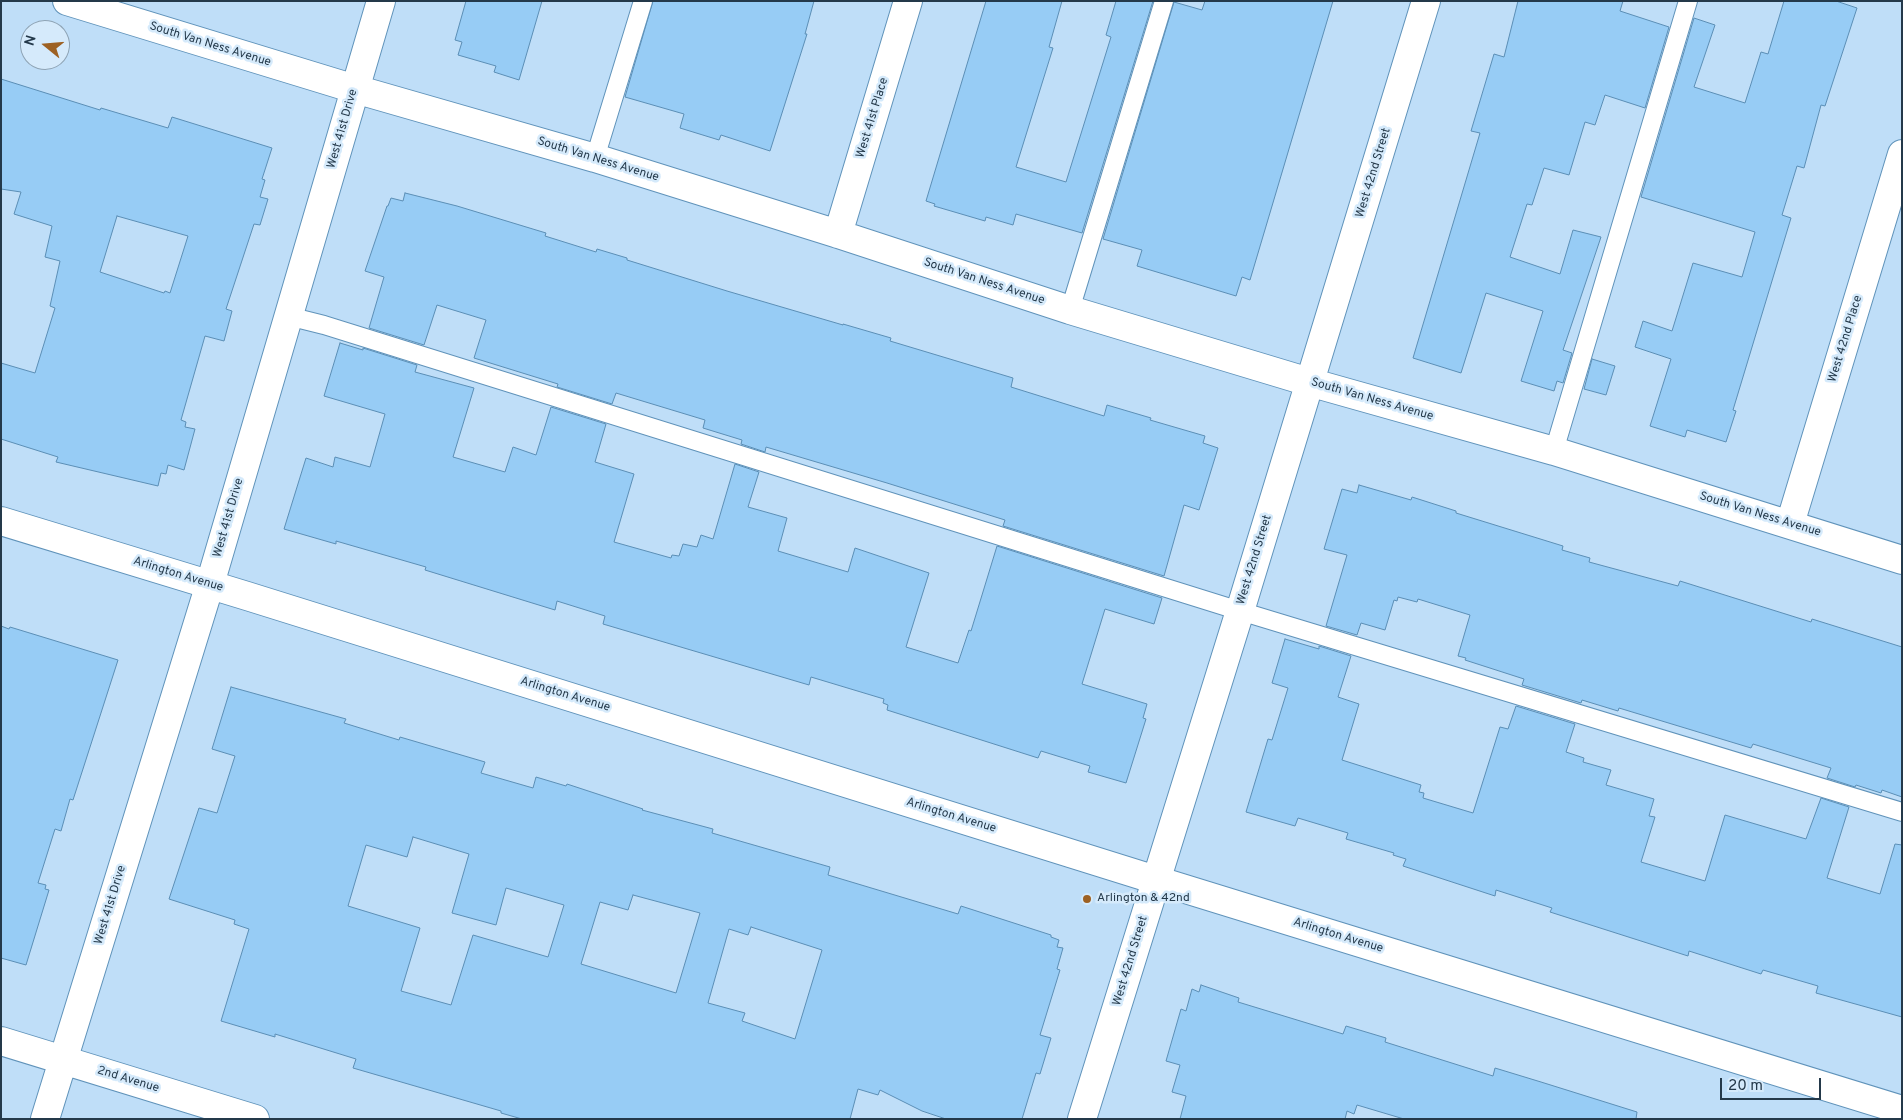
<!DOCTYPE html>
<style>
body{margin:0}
#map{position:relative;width:1903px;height:1120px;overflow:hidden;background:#bfdef8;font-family:Overpass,sans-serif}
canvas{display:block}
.frame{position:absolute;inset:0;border:2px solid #24394a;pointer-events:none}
.north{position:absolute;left:20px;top:20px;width:50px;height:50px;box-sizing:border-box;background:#d5eafb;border:1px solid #8ea3b4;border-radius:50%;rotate:287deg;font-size:14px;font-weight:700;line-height:20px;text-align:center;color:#24394a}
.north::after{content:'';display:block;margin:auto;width:18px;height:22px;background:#9d6123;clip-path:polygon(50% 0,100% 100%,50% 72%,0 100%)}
.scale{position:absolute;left:1720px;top:1078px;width:101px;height:22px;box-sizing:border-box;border:2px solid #24394a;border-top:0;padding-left:6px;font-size:15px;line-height:18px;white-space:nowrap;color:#24394a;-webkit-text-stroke:4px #d5eafb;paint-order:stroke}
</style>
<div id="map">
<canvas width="1903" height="1120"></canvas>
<div class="frame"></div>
<div class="north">N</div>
<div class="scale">20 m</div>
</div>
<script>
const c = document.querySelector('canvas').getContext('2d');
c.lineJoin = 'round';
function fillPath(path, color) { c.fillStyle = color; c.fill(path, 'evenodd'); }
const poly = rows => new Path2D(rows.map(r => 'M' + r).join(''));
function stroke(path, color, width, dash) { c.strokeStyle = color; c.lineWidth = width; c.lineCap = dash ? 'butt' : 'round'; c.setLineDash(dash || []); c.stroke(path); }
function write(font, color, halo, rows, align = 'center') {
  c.font = font + ' Overpass,sans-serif'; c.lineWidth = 5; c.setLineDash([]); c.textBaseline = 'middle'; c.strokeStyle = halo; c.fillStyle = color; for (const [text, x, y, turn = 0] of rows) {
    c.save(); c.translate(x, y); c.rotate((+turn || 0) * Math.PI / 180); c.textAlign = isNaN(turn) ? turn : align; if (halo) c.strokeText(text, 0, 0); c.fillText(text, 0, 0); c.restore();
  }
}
const building = poly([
 [466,1,542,1,519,80,494,72,496,66,458,55,462,42,455,40,466,1],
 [653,1,814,1,805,34,807,34,770,151,721,135,719,140,680,128,684,114,625,97,653,1],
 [986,1,1062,1,1049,47,1053,48,1016,167,1066,182,1111,37,1106,35,1116,1,1153,1,1082,233,1016,214,1013,225,986,217,985,221,934,206,935,204,926,201,986,1],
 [1205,1,1333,1,1250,280,1242,277,1236,296,1137,266,1142,250,1103,239,1174,2,1202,10,1205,1],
 [1518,1,1623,1,1620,11,1669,27,1645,108,1605,95,1595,125,1585,122,1569,175,1544,168,1532,205,1527,204,1510,257,1560,274,1573,230,1601,237,1563,350,1572,353,1563,383,1557,381,1554,391,1521,381,1543,311,1486,293,1461,373,1413,358,1480,133,1471,131,1494,54,1504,57,1518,1],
 [1784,1,1836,1,1857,8,1825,106,1821,105,1804,168,1797,166,1782,215,1791,218,1733,410,1736,411,1726,442,1687,430,1685,437,1650,426,1671,359,1635,347,1643,321,1672,331,1693,263,1742,277,1755,232,1641,197,1694,18,1715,25,1694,87,1745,103,1761,52,1768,54,1784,1],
 [1,79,100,110,101,108,168,128,172,117,272,148,262,179,265,180,260,197,268,199,260,225,254,224,226,309,232,311,224,341,205,336,181,420,186,422,185,427,195,429,184,470,168,465,166,474,161,473,158,486,56,462,58,457,1,439,1,363,35,373,55,308,50,306,60,261,45,257,52,226,14,214,21,192,1,189,1,79],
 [117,216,188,236,170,293,165,291,164,293,100,272,117,216],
 [405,193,457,206,546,233,545,236,596,252,597,249,627,258,627,260,727,291,843,325,843,324,891,338,890,341,1013,378,1011,387,1104,416,1107,405,1151,418,1150,420,1205,436,1203,443,1218,448,1199,510,1184,505,1164,576,1003,526,1005,520,887,483,766,447,765,452,741,444,742,440,703,428,705,420,616,393,612,404,557,387,558,384,474,358,486,320,437,305,424,345,369,328,384,277,365,271,387,206,388,206,391,198,403,201,405,193],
 [340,343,363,350,363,348,417,365,415,372,474,388,453,457,505,472,513,447,536,455,551,407,606,424,595,462,634,474,614,542,671,558,672,555,679,556,683,544,697,547,701,535,713,539,735,464,759,472,748,507,787,518,778,551,848,572,855,548,929,573,906,647,958,663,969,630,971,631,997,546,1162,598,1154,624,1105,609,1082,684,1147,704,1143,718,1146,719,1126,783,1088,772,1090,766,1041,751,1038,758,887,710,888,705,883,703,884,699,811,677,809,685,603,624,605,616,557,601,555,610,425,570,426,567,336,541,336,544,284,529,306,458,333,467,335,457,370,467,385,414,324,396,340,343],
 [1592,359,1615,366,1606,395,1584,389,1592,359],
 [1359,485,1411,500,1412,497,1456,511,1456,513,1563,546,1562,550,1590,558,1589,562,1678,586,1680,581,1811,622,1812,619,1902,647,1902,797,1882,790,1881,793,1856,785,1855,787,1827,778,1831,768,1753,744,1751,748,1619,708,1618,711,1582,700,1581,703,1522,685,1524,679,1465,660,1466,658,1458,656,1470,615,1418,599,1417,602,1398,597,1397,601,1394,600,1385,630,1361,623,1357,635,1326,626,1347,555,1324,549,1342,489,1357,493,1359,485],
 [1,626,9,629,10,627,118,660,73,800,70,799,61,831,55,829,38,883,46,885,45,889,49,890,26,965,1,958,1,626],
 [1285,639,1319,649,1319,646,1351,656,1338,697,1359,704,1342,760,1421,785,1419,792,1424,793,1423,798,1473,813,1500,727,1508,729,1516,706,1575,724,1566,752,1584,758,1583,762,1611,770,1606,785,1654,799,1649,816,1655,817,1641,862,1705,881,1725,815,1806,839,1821,798,1849,807,1827,878,1880,894,1895,844,1902,845,1902,1017,1816,993,1818,986,1763,970,1761,974,1689,951,1688,956,1550,912,1552,908,1496,890,1495,896,1403,866,1406,859,1393,855,1394,853,1346,839,1348,833,1298,818,1295,826,1246,812,1268,739,1272,740,1288,688,1272,683,1285,639],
 [231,687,346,719,344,723,399,740,400,737,485,762,481,773,533,788,536,777,566,786,567,784,643,809,642,810,713,829,712,833,830,867,828,875,958,914,961,906,1051,935,1051,937,1059,940,1057,947,1063,948,1057,969,1060,970,1040,1035,1051,1038,1040,1074,1036,1073,1022,1119,946,1119,922,1111,880,1090,878,1095,858,1089,850,1119,522,1119,501,1113,501,1111,353,1068,356,1059,275,1034,275,1037,221,1021,249,929,234,924,235,920,169,899,199,808,217,813,235,756,212,749,231,687],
 [413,837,469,854,452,913,496,925,506,888,564,905,548,957,473,935,451,1005,401,991,420,928,348,906,366,845,407,857,413,837],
 [633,895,700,913,676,993,581,964,600,902,628,910,633,895],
 [751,927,822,950,795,1039,742,1021,745,1013,708,1003,729,929,748,935,751,927],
 [1201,985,1239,998,1238,1002,1343,1034,1346,1026,1386,1038,1385,1042,1493,1076,1495,1068,1541,1082,1637,1112,1636,1119,1404,1119,1357,1105,1354,1114,1347,1111,1345,1119,1180,1119,1186,1096,1172,1092,1180,1065,1166,1061,1181,1009,1186,1011,1192,989,1199,992,1201,985]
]);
fillPath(building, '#97ccf5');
stroke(building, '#5b8eb5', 1);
const lane = poly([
 [595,158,643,1],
 [1070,310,1164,1],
 [288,316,324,325,1240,611,1902,812],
 [1554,451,1688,1]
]);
const street = poly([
 [67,1,355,89,595,158,838,234,1070,310,1309,382,1554,451,1902,560],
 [838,234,908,1],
 [1790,524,1902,154],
 [1,1041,255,1119],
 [45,1119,210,584,381,1],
 [1082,1119,1240,611,1426,1]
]);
const secondary = poly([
 [1,521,247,596,1156,880,1902,1110]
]);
stroke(lane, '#6093ba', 20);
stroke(street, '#6093ba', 30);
stroke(secondary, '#6093ba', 30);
stroke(lane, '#fff', 18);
stroke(street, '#fff', 28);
stroke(secondary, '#fff', 28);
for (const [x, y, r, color] of [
 [1087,899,5,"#9d6123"]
]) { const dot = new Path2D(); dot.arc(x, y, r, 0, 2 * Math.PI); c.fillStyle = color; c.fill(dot); stroke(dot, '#d5eafb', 2); }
write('12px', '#24394a', '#d5eafb', [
 ["South Van Ness Avenue",210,45,17],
 ["West 41st Place",873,118,-73],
 ["West 41st Drive",343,129,-74],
 ["South Van Ness Avenue",598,160,17],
 ["West 42nd Street",1374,173,-73],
 ["South Van Ness Avenue",984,282,18],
 ["West 42nd Place",1846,339,-73],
 ["South Van Ness Avenue",1372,400,16],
 ["South Van Ness Avenue",1760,515,17],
 ["West 41st Drive",229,518,-74],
 ["West 42nd Street",1255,560,-73],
 ["Arlington Avenue",178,575,17],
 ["Arlington Avenue",565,695,17],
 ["Arlington Avenue",951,816,17],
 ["West 41st Drive",111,905,-73],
 ["Arlington Avenue",1338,936,17],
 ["West 42nd Street",1131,961,-73],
 ["2nd Avenue",128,1080,17]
]);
write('12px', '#24394a', '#d5eafb', [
 ["Arlington & 42nd",1097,899]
], 'left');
</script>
